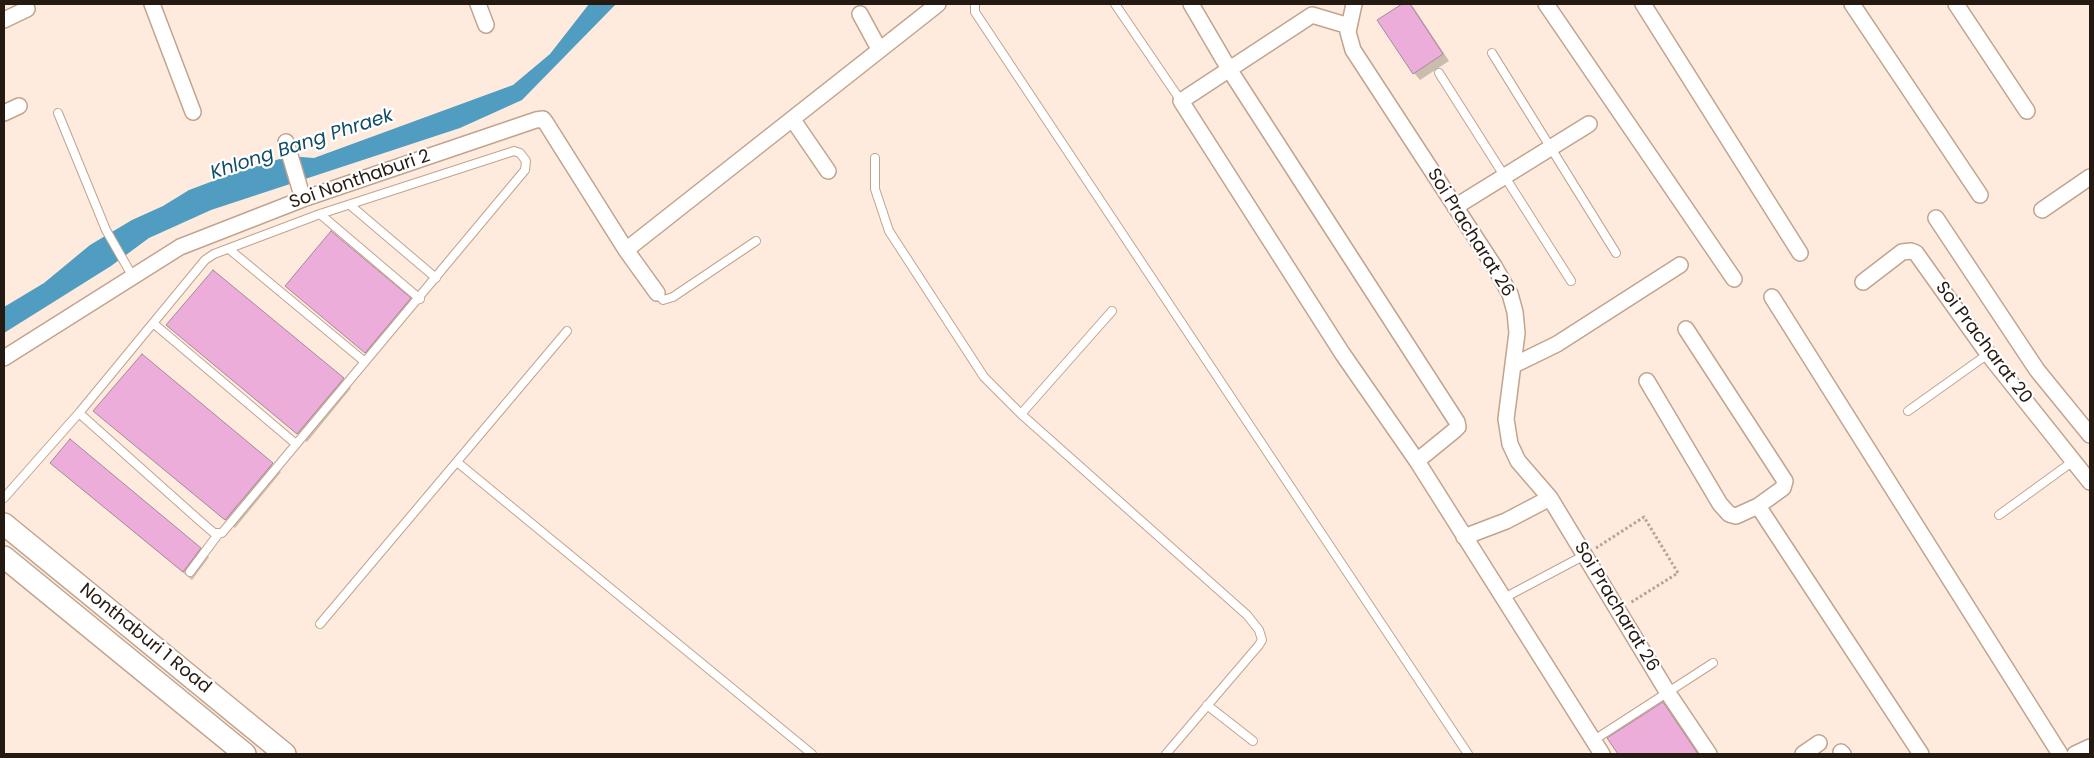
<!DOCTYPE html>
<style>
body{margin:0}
#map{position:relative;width:2094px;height:758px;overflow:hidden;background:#feebdd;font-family:Poppins,sans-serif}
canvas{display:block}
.frame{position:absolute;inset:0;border:5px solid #251a12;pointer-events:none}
</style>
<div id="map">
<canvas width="2094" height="758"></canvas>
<div class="frame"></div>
</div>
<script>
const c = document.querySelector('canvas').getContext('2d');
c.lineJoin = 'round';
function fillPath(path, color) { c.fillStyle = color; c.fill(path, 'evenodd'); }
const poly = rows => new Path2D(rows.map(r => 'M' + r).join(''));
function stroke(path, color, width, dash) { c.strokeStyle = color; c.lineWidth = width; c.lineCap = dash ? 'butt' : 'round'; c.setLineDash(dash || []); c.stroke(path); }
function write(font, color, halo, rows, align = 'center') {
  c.font = font + ' Poppins,sans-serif'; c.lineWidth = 4.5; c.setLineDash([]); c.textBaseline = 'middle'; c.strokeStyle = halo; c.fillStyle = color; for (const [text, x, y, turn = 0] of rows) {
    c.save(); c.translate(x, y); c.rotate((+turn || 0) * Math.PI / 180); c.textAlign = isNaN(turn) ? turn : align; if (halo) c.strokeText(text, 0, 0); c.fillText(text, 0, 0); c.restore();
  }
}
fillPath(poly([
 [589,4,616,4,522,100,460,128,211,210,149,238,111,266,4,333,4,307,44,283,90,245,132,220,163,206,189,190,229,175,289,156,314,158,513,85,550,54]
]), '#519dc2');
fillPath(poly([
 [1404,4,1410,4,1414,8,1449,61,1420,80,1414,73,1379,21],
 [293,292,410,299,416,306,372,358],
 [167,325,343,379,351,388,307,442],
 [142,355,281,472,235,528,103,419],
 [61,471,200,549,209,557,192,580],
 [1663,704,1671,712,1699,754,1619,754,1609,738]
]), '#0003');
const building = poly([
 [1402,4,1410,4,1443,54,1413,74,1377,20,1402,4],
 [331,231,411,298,365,353,285,286,331,231],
 [213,270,344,378,297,434,166,325,213,270],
 [142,354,273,463,225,520,93,411,142,354],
 [70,439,201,548,183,572,50,463,70,439],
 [1663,702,1698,754,1618,754,1607,738,1663,702]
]);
fillPath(building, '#ecadda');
stroke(building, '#a5879c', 1);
const service = poly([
 [975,4,975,12,1468,754],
 [1115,4,1181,101],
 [1492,53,1616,253],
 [1439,73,1571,281],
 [58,113,106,230,133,277],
 [875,158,875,189,889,231,984,377,1021,414,1247,615,1259,630,1262,640,1259,645,1166,754],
 [350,205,436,278],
 [320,214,420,299],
 [229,249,365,362],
 [657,293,663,300,673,297,756,241],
 [153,323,296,444],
 [1908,411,1988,354],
 [79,413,200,521,214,533,219,533],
 [1021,414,1112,311],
 [457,462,812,754],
 [4,498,79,413,205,260,214,254,320,214,514,151,520,153,526,161,525,170,222,533,219,533,190,572],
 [1999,515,2072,462],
 [1504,598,1585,555],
 [320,624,567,331],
 [1207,705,1253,741],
 [1594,740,1713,663]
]);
const minor = poly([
 [152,4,193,112],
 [478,4,486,25],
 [1191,4,1229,69,1457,422,1458,427,1455,430,1417,461],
 [1354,4,1348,32,1353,50,1494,266,1510,294,1515,312,1517,333,1506,419,1510,444,1518,461,1550,498,1668,693,1709,754],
 [1546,4,1734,279],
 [1643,4,1800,253],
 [1852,4,1980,195],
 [1956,4,2027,111],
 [860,14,879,49],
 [4,20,27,9],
 [1349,26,1312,15,1181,101,1342,353,1417,461,1602,754],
 [4,113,19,106],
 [793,120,828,171],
 [286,142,303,199],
 [1455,207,1589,124],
 [2042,210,2090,177],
 [1936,218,2037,370,2090,435],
 [626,250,938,4],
 [1863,282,1902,252,1911,251,1916,253,1988,354,2090,482],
 [1772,297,2060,754],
 [1686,329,1785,481,1783,488,1758,506,1921,754],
 [4,358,180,247,303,199,536,120,543,119,546,123,626,250,657,293],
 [1514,365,1557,344,1680,265],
 [1647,381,1720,504,1729,514,1736,516,1758,506],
 [1464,537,1506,521,1550,498],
 [1841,752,1843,754],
 [1803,754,1819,743],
 [2075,754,2090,747]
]);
const secondary = poly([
 [4,524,285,754],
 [4,557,245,754]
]);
stroke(service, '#c1a48e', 10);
stroke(minor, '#c1a48e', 18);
stroke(secondary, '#c1a48e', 24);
stroke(poly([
 [1596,548,1644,517,1678,573,1630,603]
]), '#b4a498', 3, [2.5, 2.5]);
stroke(service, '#fff', 8);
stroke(minor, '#fff', 15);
stroke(secondary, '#fff', 21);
write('18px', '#251a12', '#fff', [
 ["Soi Nonthaburi 2",360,180,-19],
 ["Soi Pracharat 26",1470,233,58],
 ["Soi Pracharat 20",1983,343,53],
 ["Soi Pracharat 26",1616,607,59],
 ["Nonthaburi 1 Road",145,639,39]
]);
write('italic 19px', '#104e68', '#fff', [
 ["Khlong Bang Phraek",302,145,-18]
]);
</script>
